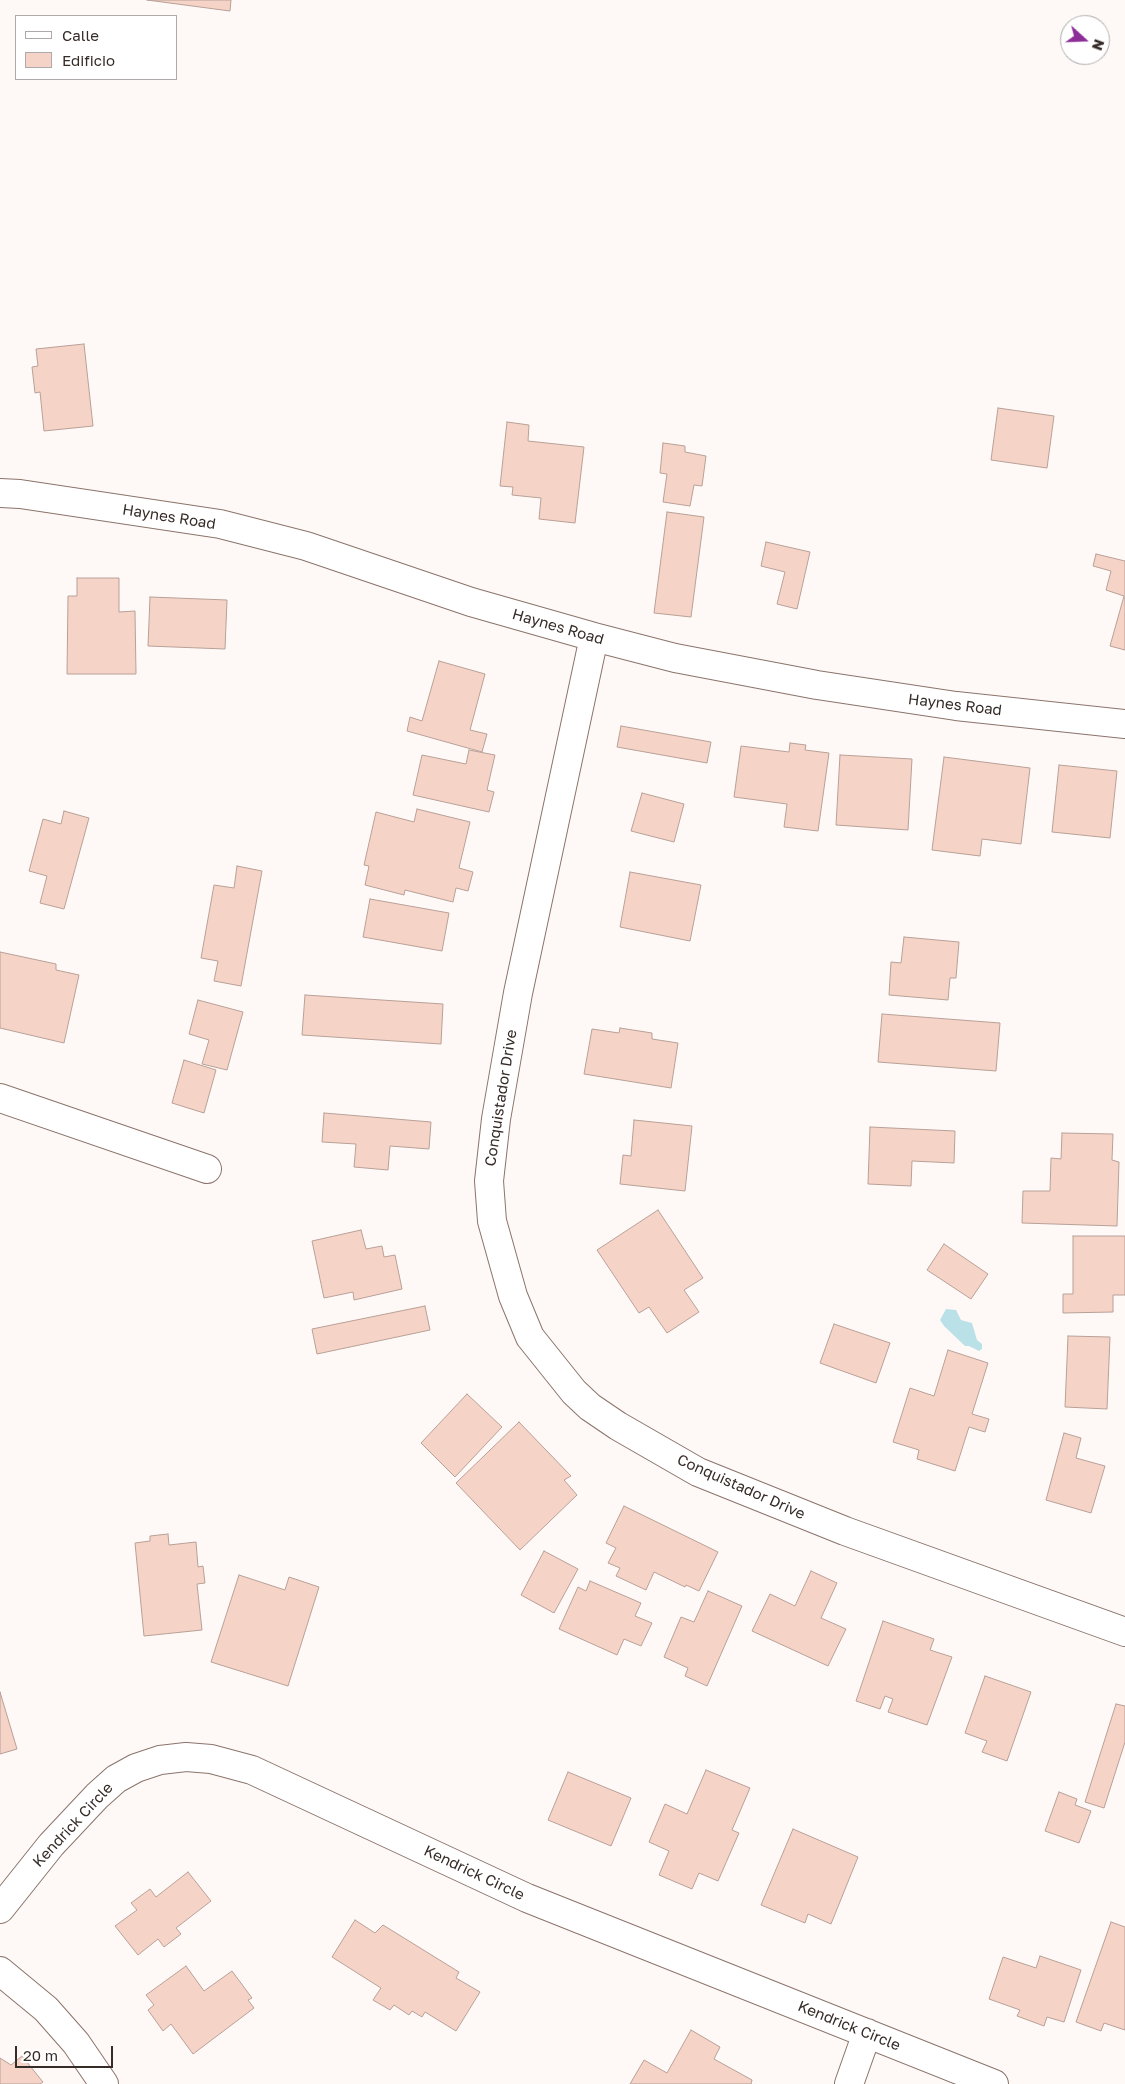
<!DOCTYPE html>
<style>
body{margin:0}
#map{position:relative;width:1125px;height:2084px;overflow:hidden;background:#fef9f7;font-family:"Golos Text",sans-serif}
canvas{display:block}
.legend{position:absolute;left:15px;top:15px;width:162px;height:65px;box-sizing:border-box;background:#fff;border:1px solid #aeaaa9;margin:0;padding:6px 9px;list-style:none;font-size:15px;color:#352b27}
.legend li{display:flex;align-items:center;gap:10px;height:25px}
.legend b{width:25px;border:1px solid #aeaaa9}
.north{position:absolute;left:1060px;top:15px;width:50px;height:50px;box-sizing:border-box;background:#fff;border:1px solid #aeaaa9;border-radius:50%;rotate:110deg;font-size:14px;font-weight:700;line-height:20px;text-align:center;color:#352b27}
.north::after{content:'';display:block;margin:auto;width:18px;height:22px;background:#8c2e98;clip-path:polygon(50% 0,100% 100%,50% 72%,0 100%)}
.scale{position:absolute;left:15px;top:2046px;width:98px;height:22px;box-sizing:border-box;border:2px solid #352b27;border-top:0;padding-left:6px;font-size:15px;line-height:18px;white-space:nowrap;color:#352b27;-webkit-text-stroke:4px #fff;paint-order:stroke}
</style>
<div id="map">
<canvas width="1125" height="2084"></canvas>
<ul class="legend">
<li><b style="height:6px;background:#fff"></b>Calle</li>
<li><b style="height:14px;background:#f5d4c7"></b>Edificio</li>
</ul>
<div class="north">N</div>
<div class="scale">20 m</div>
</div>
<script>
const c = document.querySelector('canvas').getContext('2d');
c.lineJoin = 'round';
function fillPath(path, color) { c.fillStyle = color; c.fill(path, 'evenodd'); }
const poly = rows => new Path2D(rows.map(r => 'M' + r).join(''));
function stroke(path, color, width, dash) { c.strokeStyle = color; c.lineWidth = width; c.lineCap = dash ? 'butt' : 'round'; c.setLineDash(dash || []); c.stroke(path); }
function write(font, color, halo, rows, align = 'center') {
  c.font = font + ' "Golos Text",sans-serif'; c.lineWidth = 4; c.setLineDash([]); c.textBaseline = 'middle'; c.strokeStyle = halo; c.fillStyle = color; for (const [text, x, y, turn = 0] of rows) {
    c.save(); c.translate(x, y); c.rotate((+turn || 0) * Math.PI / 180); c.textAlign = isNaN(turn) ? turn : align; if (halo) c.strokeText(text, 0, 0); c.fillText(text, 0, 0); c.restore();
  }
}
fillPath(poly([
 [946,1309,956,1310,961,1320,972,1323,977,1340,982,1344,982,1349,979,1351,969,1346,965,1346,944,1326,940,1320]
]), '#bbe1e8');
const building = poly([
 [147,0,231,0,230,11,147,0],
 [84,344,93,426,44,431,40,392,35,393,32,367,38,366,36,349,84,344],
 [998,408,1054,416,1047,468,991,460,998,408],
 [507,422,529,425,528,441,584,447,575,523,539,519,541,498,512,495,513,487,500,486,507,422],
 [663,443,685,446,685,452,706,456,702,486,694,485,690,506,663,502,667,474,660,473,663,443],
 [667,512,704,517,691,617,654,613,667,512],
 [766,542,810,552,797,609,777,604,785,572,761,566,766,542],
 [1096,554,1125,561,1125,650,1110,646,1124,596,1106,590,1111,571,1093,566,1096,554],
 [77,578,119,578,119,612,135,611,136,674,67,674,68,596,77,596,77,578],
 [150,597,227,600,225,649,148,646,150,597],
 [439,661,485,674,470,730,487,734,482,752,407,731,410,717,422,721,439,661],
 [621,726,711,742,707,763,617,747,621,726],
 [790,743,806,745,805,750,829,753,818,831,784,827,787,804,734,797,741,746,789,752,790,743],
 [469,750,495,755,487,790,494,792,489,812,413,795,422,755,466,764,469,750],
 [840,755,912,759,908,830,836,825,840,755],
 [944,757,1030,768,1021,844,982,839,980,856,932,850,944,757],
 [1059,765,1117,771,1110,838,1052,832,1059,765],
 [642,793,684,804,674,842,631,831,642,793],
 [417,809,470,822,459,868,473,872,468,891,456,888,453,902,405,890,404,895,365,885,369,866,364,865,376,812,414,822,417,809],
 [64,811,89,818,64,909,40,903,47,876,29,871,43,819,61,824,64,811],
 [237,866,262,871,241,986,214,981,218,961,201,958,214,885,234,888,237,866],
 [630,872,701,885,690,941,620,927,630,872],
 [370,899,449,913,442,951,363,937,370,899],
 [904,937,959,942,956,978,950,978,948,1000,889,995,891,962,901,963,904,937],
 [0,952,56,964,56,970,79,975,64,1043,0,1028,0,952],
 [305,995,443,1004,441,1044,302,1035,305,995],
 [198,1000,243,1012,227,1070,202,1064,209,1040,189,1034,198,1000],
 [882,1014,1000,1023,996,1071,878,1062,882,1014],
 [620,1028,652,1033,652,1039,678,1043,671,1088,584,1074,592,1029,619,1033,620,1028],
 [184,1060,216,1070,204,1113,172,1103,184,1060],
 [324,1113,431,1122,429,1149,390,1146,388,1170,354,1167,356,1144,322,1142,324,1113],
 [634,1120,692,1126,685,1191,620,1184,623,1155,631,1156,634,1120],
 [870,1127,955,1131,954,1163,912,1161,911,1186,868,1184,870,1127],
 [1062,1133,1113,1134,1112,1160,1119,1162,1117,1226,1022,1223,1023,1191,1050,1191,1051,1158,1061,1159,1062,1133],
 [658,1210,703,1278,684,1290,699,1312,667,1333,649,1307,639,1313,597,1250,658,1210],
 [361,1230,366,1249,382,1246,384,1257,395,1255,402,1289,354,1300,353,1292,324,1298,312,1241,361,1230],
 [1073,1236,1125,1236,1125,1295,1113,1295,1113,1312,1063,1313,1063,1294,1073,1294,1073,1236],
 [944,1244,988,1274,971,1299,927,1270,944,1244],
 [425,1306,430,1330,317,1354,312,1329,425,1306],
 [834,1324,890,1343,876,1383,820,1363,834,1324],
 [1068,1336,1110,1337,1107,1409,1065,1407,1068,1336],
 [948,1350,988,1363,972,1414,989,1419,985,1432,969,1427,955,1471,917,1459,919,1450,893,1442,910,1388,934,1396,948,1350],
 [467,1394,502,1427,455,1477,421,1443,467,1394],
 [519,1422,571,1476,564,1480,577,1495,520,1550,456,1483,519,1422],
 [1064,1433,1081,1438,1076,1458,1105,1466,1091,1513,1046,1500,1064,1433],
 [624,1506,718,1552,699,1591,686,1585,685,1587,654,1572,646,1590,616,1576,620,1568,608,1563,616,1548,606,1543,624,1506],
 [168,1534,169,1545,196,1542,198,1567,203,1566,205,1583,197,1584,202,1630,144,1636,135,1543,150,1541,150,1536,168,1534],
 [544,1551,578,1569,554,1613,521,1595,544,1551],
 [811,1571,837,1583,821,1618,846,1629,828,1666,752,1631,770,1594,795,1606,811,1571],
 [239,1575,285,1590,289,1577,319,1587,288,1686,211,1662,239,1575],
 [590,1581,641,1603,635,1616,652,1623,641,1646,624,1639,617,1655,559,1629,578,1587,586,1591,590,1581],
 [708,1591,742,1606,707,1686,685,1676,688,1668,664,1657,681,1617,694,1622,708,1591],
 [883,1621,934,1639,930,1650,952,1657,927,1725,888,1712,893,1699,885,1696,880,1709,856,1701,883,1621],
 [985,1676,1031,1692,1007,1761,982,1752,987,1741,965,1733,985,1676],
 [0,1692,17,1749,0,1754,0,1692],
 [1116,1704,1125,1706,1125,1742,1104,1808,1085,1802,1116,1704],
 [706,1770,750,1788,732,1830,739,1833,718,1881,699,1873,692,1889,659,1875,669,1851,649,1842,665,1804,687,1814,706,1770],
 [568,1772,631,1798,611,1846,548,1820,568,1772],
 [1059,1792,1077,1799,1075,1805,1091,1811,1079,1843,1045,1831,1059,1792],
 [793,1829,858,1857,831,1924,808,1914,805,1923,761,1905,793,1829],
 [188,1872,211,1901,176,1928,181,1934,164,1947,158,1939,138,1955,115,1926,137,1910,131,1903,150,1889,156,1897,188,1872],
 [355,1920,375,1933,383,1925,459,1972,456,1978,480,1992,456,2031,425,2012,422,2017,412,2011,409,2015,394,2005,390,2010,373,2000,381,1988,332,1957,355,1920],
 [1111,1922,1125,1927,1125,2030,1104,2023,1101,2031,1076,2022,1111,1922],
 [1040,1956,1081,1970,1064,2022,1047,2017,1044,2026,1017,2016,1020,2010,989,1999,1003,1957,1036,1968,1040,1956],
 [186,1966,204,1991,232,1971,252,1998,248,2000,254,2008,193,2054,171,2024,163,2031,148,2010,154,2005,146,1995,186,1966],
 [691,2030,720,2047,714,2059,752,2080,751,2084,630,2084,644,2060,667,2073,691,2030],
 [22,2056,43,2082,40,2084,0,2084,0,2058,11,2065,22,2056]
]);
fillPath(building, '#f5d4c7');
stroke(building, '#b9a097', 1);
const minor = poly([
 [0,493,20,494,220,524,306,546,471,602,594,637,675,658,817,685,956,706,1125,724],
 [594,637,518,993,496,1119,489,1181,492,1221,513,1296,530,1337,574,1392,590,1407,618,1426,698,1472,845,1531,1125,1632],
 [0,1098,207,1169],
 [0,1909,51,1845,97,1796,116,1779,136,1768,160,1760,186,1757,211,1759,252,1770,527,1898,994,2084],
 [0,1971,46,2009,76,2043,104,2084],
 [849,2084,867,2033]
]);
stroke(minor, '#8b746b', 30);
stroke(minor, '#fff', 28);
write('15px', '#352b27', '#fff', [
 ["Haynes Road",169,517,9],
 ["Haynes Road",558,627,16],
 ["Haynes Road",955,705,7],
 ["Conquistador Drive",501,1098,-81],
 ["Conquistador Drive",741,1487,24],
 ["Kendrick Circle",73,1825,-47],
 ["Kendrick Circle",474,1873,25],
 ["Kendrick Circle",849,2026,22]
]);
</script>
